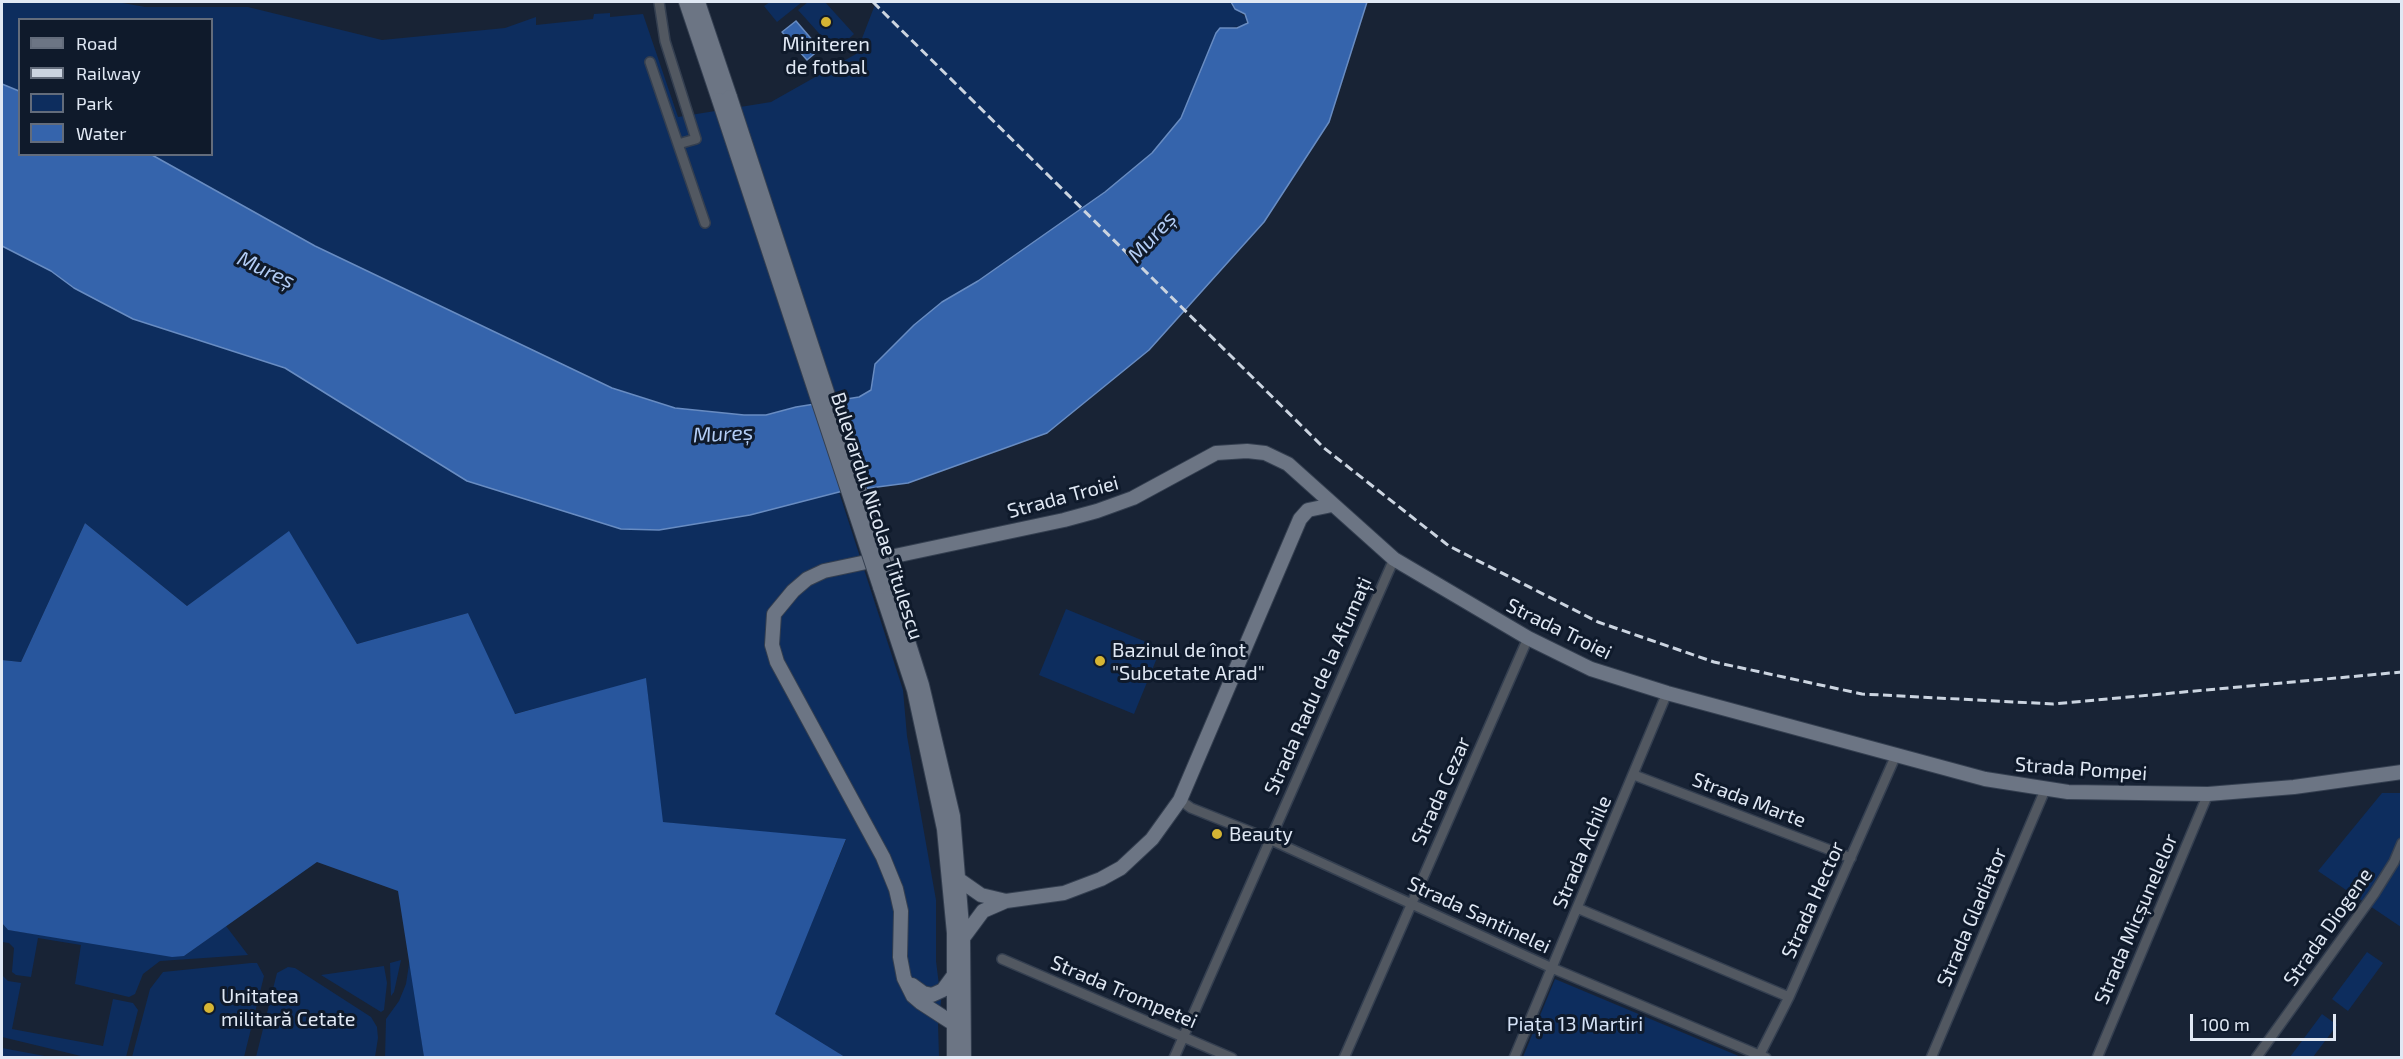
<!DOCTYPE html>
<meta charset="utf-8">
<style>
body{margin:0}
#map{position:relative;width:2403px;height:1059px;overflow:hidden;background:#182335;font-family:"Exo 2",sans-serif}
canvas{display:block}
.frame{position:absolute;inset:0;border:3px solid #e0e8f4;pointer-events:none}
.legend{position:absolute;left:18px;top:18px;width:195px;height:138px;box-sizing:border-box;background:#0f1a2b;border:2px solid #636c7b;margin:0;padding:8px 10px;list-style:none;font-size:18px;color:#e0e8f4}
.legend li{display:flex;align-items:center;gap:12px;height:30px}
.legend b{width:30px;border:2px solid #636c7b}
.scale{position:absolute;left:2190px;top:1014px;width:146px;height:27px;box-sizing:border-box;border:3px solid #e0e8f4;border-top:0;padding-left:8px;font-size:18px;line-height:21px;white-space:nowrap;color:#e0e8f4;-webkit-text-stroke:4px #0f1a2b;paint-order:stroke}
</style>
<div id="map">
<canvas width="2403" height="1059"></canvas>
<div class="frame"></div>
<ul class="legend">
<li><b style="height:8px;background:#6c7584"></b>Road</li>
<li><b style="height:8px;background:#cbd4e0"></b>Railway</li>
<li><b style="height:16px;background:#0d2d5e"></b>Park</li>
<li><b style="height:16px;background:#3564ac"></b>Water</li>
</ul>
<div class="scale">100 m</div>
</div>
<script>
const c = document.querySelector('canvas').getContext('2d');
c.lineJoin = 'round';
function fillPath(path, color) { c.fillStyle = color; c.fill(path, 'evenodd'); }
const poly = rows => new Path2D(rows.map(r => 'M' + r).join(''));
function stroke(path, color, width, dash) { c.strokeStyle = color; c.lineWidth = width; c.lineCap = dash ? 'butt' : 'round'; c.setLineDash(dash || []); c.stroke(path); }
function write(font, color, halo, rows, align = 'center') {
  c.font = font + ' "Exo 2",sans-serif'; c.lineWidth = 6; c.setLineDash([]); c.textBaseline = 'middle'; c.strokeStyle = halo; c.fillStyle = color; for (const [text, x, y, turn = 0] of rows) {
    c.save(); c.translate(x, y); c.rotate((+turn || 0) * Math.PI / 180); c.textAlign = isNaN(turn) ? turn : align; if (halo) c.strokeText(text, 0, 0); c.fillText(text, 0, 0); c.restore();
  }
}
fillPath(poly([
 [2,2,117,2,145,7,248,7,382,40,505,28,536,17,536,25,593,19,594,14,610,13,610,17,643,14,678,117,771,102,856,54,876,2,1231,2,1232,6,1248,19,1245,26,1220,28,1216,33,1181,118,1152,153,1105,192,978,281,942,302,874,369,871,390,859,397,796,407,766,415,744,415,675,408,612,388,315,246,152,155,212,154,212,20,20,20,19,91,2,84],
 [770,2,802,2,777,22,764,6],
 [808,2,825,2,854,34,835,51,798,10],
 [2,246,51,271,74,288,133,319,285,368,321,389,659,530,750,515,839,492,903,690,907,736,936,900,936,961,941,1001,938,1024,939,1057,845,1057,774,1014,846,840,662,822,646,679,514,714,468,613,357,644,289,532,187,606,85,523,21,662,2,660],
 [1066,609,1161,648,1134,714,1039,675],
 [2382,793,2401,793,2401,927,2318,871],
 [2,923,8,930,184,956,226,926,248,955,160,961,143,974,135,994,129,997,75,984,81,945,38,938,31,977,16,975,12,972,14,948,9,943,2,942],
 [2367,952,2383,963,2348,1011,2332,999],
 [410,958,424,1057,385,1058,386,1019,399,1001,406,984],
 [401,960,394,992,391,996,390,963],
 [251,963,257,963,264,976,244,1057,132,1057,150,989,163,972],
 [384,966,387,983,384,1010,381,1012,321,975],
 [288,967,295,968,371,1017,377,1027,378,1038,375,1057,256,1057,277,973],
 [2,975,8,981,21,983,12,1029,103,1046,113,999,133,1003,138,1010,126,1057,85,1057,2,1037],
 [1555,979,1741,1057,1523,1057],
 [2322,1014,2337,1025,2313,1057,2290,1057],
 [2,1048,50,1057,2,1057]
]), '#0d2d5e');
fillPath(poly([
 [85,523,187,606,289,531,357,644,468,613,515,714,646,678,663,822,846,839,775,1014,845,1057,424,1057,398,891,317,862,184,956,172,957,8,930,2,923,2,660,21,662]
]), '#28569d');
const water = poly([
 [1231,2,1367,2,1329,122,1264,222,1149,350,1047,433,908,483,839,492,750,515,659,530,621,529,467,481,285,368,133,319,74,288,51,271,2,246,2,84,19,91,20,154,152,155,315,246,612,388,675,408,744,415,766,415,796,407,859,397,871,390,875,364,914,325,942,302,978,281,1105,192,1152,153,1181,118,1216,33,1220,28,1237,28,1248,23,1245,14,1235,9,1231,2],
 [796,21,820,49,807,60,782,32,796,21]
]);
fillPath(water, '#3564ac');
stroke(water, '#688cc2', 1.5);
const street = poly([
 [650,62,678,144,696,139,665,41,659,2],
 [678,144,705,223],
 [1634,775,1851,858],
 [1180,800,1191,808,1269,839,1552,968,1766,1058],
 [1577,908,1789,997],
 [1002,959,1232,1058],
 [1174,1058,1394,559],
 [1344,1058,1528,638],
 [1514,1058,1667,693],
 [1758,1058,1789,997,1896,755],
 [1931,1058,2045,790],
 [2097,1058,2208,794],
 [2256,1058,2374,894,2394,862,2402,843]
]);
const secondary = poly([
 [686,2,719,100],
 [698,2,730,97],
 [890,584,922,685,953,816,963,938,964,1058],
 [880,587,914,690,944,829,954,933,954,1058],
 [961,881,981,895,1006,901],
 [963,938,983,911,1006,901,1064,893,1101,879,1121,868,1152,839,1180,800,1300,519,1308,510,1332,505],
 [912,985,923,993,932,995,943,990,954,975],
 [954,1024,920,1002,913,996,904,978,900,957,901,911,896,889,883,857,777,662,772,645,774,614,793,591,807,579,824,571,1064,520,1097,511,1133,498,1216,453,1247,451,1265,453,1288,464,1394,559,1528,638,1591,669,1667,693,1985,779,2068,792,2208,794,2294,787,2402,772]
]);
stroke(street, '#343f50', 12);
stroke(secondary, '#343f50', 16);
stroke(street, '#525861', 9);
stroke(secondary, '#6c7584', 14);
stroke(poly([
 [873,2,1324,448,1449,546,1598,622,1714,662,1862,694,2053,704,2402,672]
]), '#cbd4e0', 3, [9, 4.5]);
const secondaryBridge = poly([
 [730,97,890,584],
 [719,100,880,587]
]);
stroke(secondaryBridge, '#343f50', 16, []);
stroke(secondaryBridge, '#6c7584', 14);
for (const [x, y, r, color] of [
 [826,22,6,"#d6b534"],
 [1100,661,6,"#d6b534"],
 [1217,834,6,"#d6b534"],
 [209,1008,6,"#d6b534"]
]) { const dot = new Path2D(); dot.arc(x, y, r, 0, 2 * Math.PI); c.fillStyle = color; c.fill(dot); stroke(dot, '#0f1a2b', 2); }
write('20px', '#e0e8f4', '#0f1a2b', [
 ["Miniteren",826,44,"center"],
 ["de fotbal",826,67,"center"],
 ["Bazinul de înot",1112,650],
 ["\"Subcetate Arad\"",1112,673],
 ["Beauty",1229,834],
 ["Unitatea",221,996],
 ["militară Cetate",221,1019]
], 'left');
write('20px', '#e0e8f4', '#0f1a2b', [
 ["Strada Troiei",1063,497,-15],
 ["Bulevardul Nicolae Titulescu",877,516,72],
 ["Strada Troiei",1559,629,26],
 ["Strada Radu de la Afumați",1318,686,-66],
 ["Strada Pompei",2081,769,4],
 ["Strada Cezar",1441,791,-66],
 ["Strada Marte",1749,800,21],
 ["Strada Achile",1582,852,-67],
 ["Strada Hector",1813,900,-66],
 ["Strada Santinelei",1479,915,25],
 ["Strada Gladiator",1972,917,-67],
 ["Strada Micșunelelor",2136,919,-67],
 ["Strada Diogene",2328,927,-55],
 ["Strada Trompetei",1124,992,23]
]);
write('20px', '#d5e2f6', '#0f1a2b', [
 ["Piața 13 Martiri",1575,1024]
]);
write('italic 21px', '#b3cdf5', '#0f1a2b', [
 ["Mureș",1152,237,-48],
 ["Mureș",266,270,25],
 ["Mureș",723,434,-3]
]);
</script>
